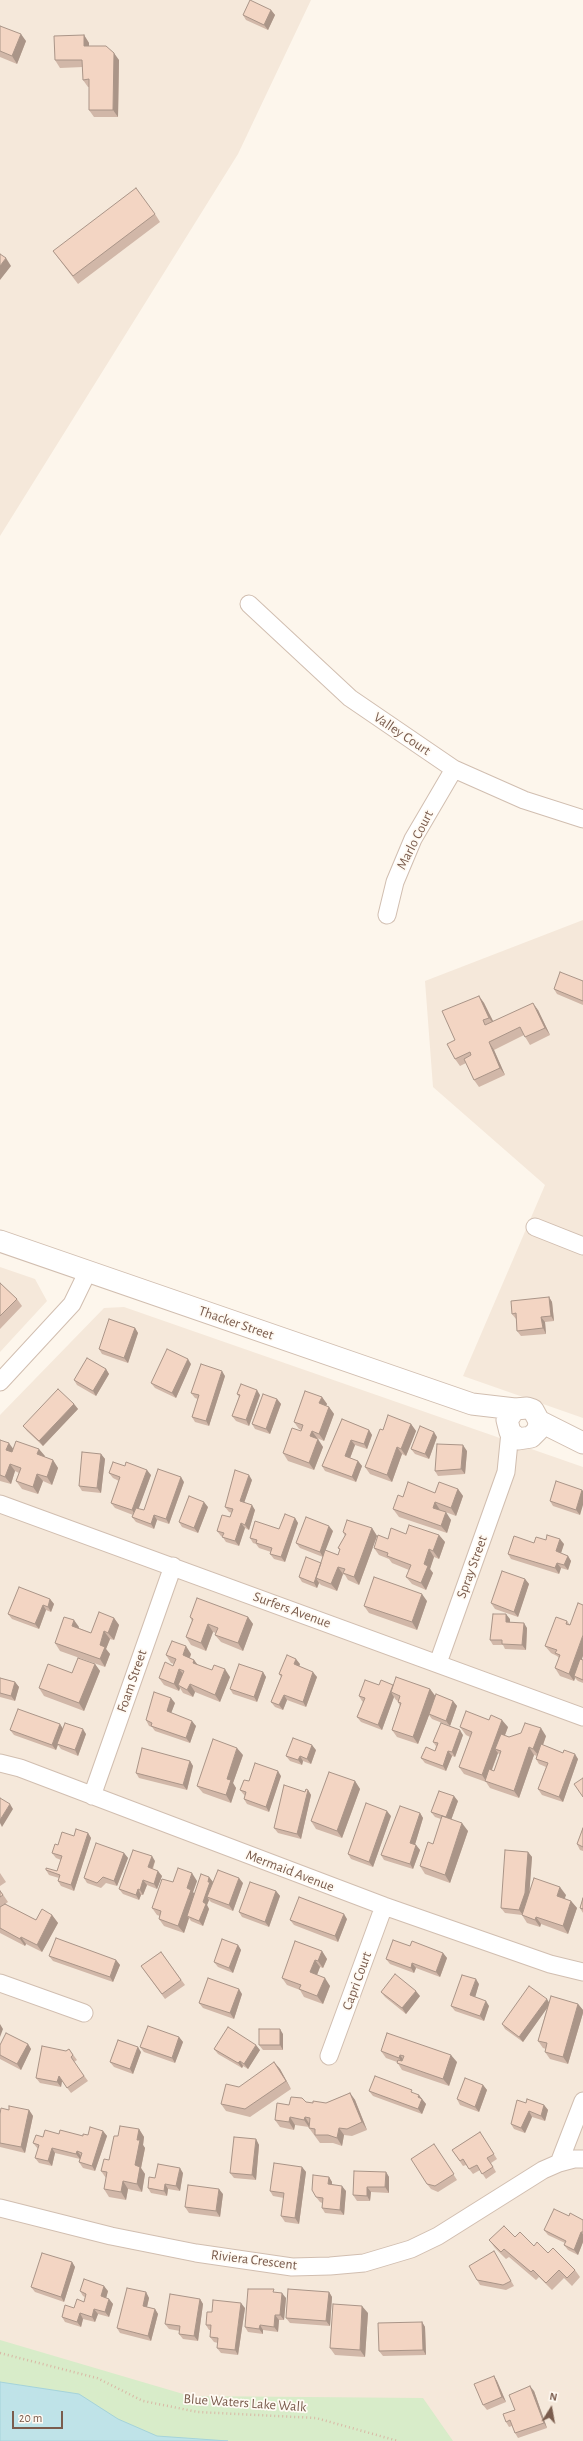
<!DOCTYPE html>
<style>
body{margin:0}
#map{position:relative;width:583px;height:2441px;overflow:hidden;background:#fdf6ec;font-family:"Alegreya Sans",sans-serif}
canvas{display:block}
.north{position:absolute;left:531px;top:2389px;width:40px;height:40px;-webkit-text-stroke:3px #fffaf3;paint-order:stroke;rotate:11deg;font-size:11px;font-weight:700;line-height:16px;text-align:center;color:#7a5c4d}
.north::after{content:'';display:block;margin:auto;width:14px;height:18px;background:#7a5c4d;clip-path:polygon(50% 0,100% 100%,50% 72%,0 100%)}
.scale{position:absolute;left:12px;top:2411px;width:51px;height:18px;box-sizing:border-box;border:2px solid #7a5c4d;border-top:0;padding-left:5px;font-size:12px;line-height:14px;white-space:nowrap;color:#7a5c4d;-webkit-text-stroke:3px #fffaf3;paint-order:stroke}
</style>
<div id="map">
<canvas width="583" height="2441"></canvas>
<div class="north">N</div>
<div class="scale">20 m</div>
</div>
<script>
const c = document.querySelector('canvas').getContext('2d');
c.lineJoin = 'round';
function fillPath(path, color) { c.fillStyle = color; c.fill(path, 'evenodd'); }
const poly = rows => new Path2D(rows.map(r => 'M' + r).join(''));
function stroke(path, color, width, dash) { c.strokeStyle = color; c.lineWidth = width; c.lineCap = dash ? 'butt' : 'round'; c.setLineDash(dash || []); c.stroke(path); }
function write(font, color, halo, rows, align = 'center') {
  c.font = font + ' "Alegreya Sans",sans-serif'; c.lineWidth = 3.5; c.setLineDash([]); c.textBaseline = 'middle'; c.strokeStyle = halo; c.fillStyle = color; for (const [text, x, y, turn = 0] of rows) {
    c.save(); c.translate(x, y); c.rotate((+turn || 0) * Math.PI / 180); c.textAlign = isNaN(turn) ? turn : align; if (halo) c.strokeText(text, 0, 0); c.fillText(text, 0, 0); c.restore();
  }
}
fillPath(poly([
 [0,0,311,0,238,154,0,536],
 [583,920,583,1418,463,1376,545,1185,433,1087,425,981],
 [0,1267,35,1279,47,1301,0,1352],
 [124,1307,583,1467,583,2441,0,2441,0,1415,104,1308]
]), '#f5e8da');
fillPath(poly([
 [0,2340,190,2396,423,2398,453,2441,0,2441]
]), '#d8ecc9');
const water = poly([
 [0,2382,79,2394,118,2419,157,2436,228,2441,0,2441,0,2382]
]);
fillPath(water, '#bfe3e8');
stroke(water, '#a5d3da', 1);
const minor = poly([
 [249,604,350,698,454,769,524,800,583,819],
 [387,915,395,882,413,839,454,769],
 [535,1227,583,1246],
 [0,1382,72,1304,88,1271],
 [0,1504,583,1717],
 [438,1663,506,1472,510,1432],
 [0,1763,20,1768,384,1906,550,1964,583,1972],
 [92,1796,173,1566],
 [0,1983,84,2013],
 [329,2056,384,1906],
 [559,2163,583,2101],
 [0,2208,111,2236,196,2253,292,2267,330,2266,364,2263,411,2249,438,2236,543,2170,559,2163,574,2159,583,2159]
]);
const tertiary = poly([
 [0,1241,472,1404,515,1409,527,1408,533,1410,539,1421,538,1430,531,1437,518,1439,510,1432,507,1420,515,1409],
 [539,1421,583,1443]
]);
stroke(minor, '#d1beb0', 19);
stroke(tertiary, '#d1beb0', 23);
stroke(poly([
 [0,2353,97,2378,143,2401,198,2412,316,2418,398,2441]
]), '#d9b8a5', 2.5, [1, 3]);
stroke(minor, '#fff', 17);
stroke(tertiary, '#fff', 21);
fillPath(poly([
 [271,10,275,15,268,30,246,20,243,15],
 [0,26,26,41,17,64,0,57],
 [84,35,89,43,89,46,119,60,118,117,94,117,89,110,89,87,88,87,83,80,83,67,60,68,55,60],
 [155,214,160,222,78,284,53,251],
 [583,981,583,1005,557,994,554,989],
 [479,996,484,1003,493,1021,538,1010,550,1035,530,1045,524,1035,494,1050,505,1075,479,1087,474,1080,466,1063,460,1066,455,1059,455,1040],
 [0,1283,17,1299,22,1306,0,1329],
 [549,1297,552,1302,554,1321,545,1322,546,1334,521,1336,517,1331,516,1319,512,1314],
 [135,1328,138,1333,128,1363,102,1354,99,1349],
 [191,1364,176,1398,155,1388,151,1383],
 [106,1369,109,1374,96,1396,77,1385,74,1380],
 [225,1376,209,1426,195,1422,192,1417,198,1399,195,1398,191,1393],
 [237,1394,260,1395,249,1426,236,1421,232,1416,239,1397],
 [322,1397,327,1404,326,1406,329,1407,334,1414,324,1441,317,1438,317,1439,323,1447,314,1470,288,1461,283,1453,302,1430,299,1429,294,1422],
 [277,1399,281,1404,270,1434,255,1429,252,1424],
 [74,1404,78,1409,43,1446,27,1431,23,1426],
 [342,1419,369,1430,372,1435,367,1449,355,1445,350,1458,358,1461,362,1466,356,1482,325,1471,322,1466],
 [411,1424,416,1431,406,1456,402,1454,392,1482,370,1474,365,1467,383,1430],
 [437,1437,429,1459,415,1454,411,1449],
 [0,1440,13,1449,45,1456,44,1457,53,1460,58,1468,52,1485,43,1481,38,1494,22,1489,16,1481,19,1473,15,1471,11,1484,0,1481],
 [467,1451,465,1474,438,1476,435,1471],
 [101,1454,105,1459,101,1493,82,1491,79,1486],
 [125,1466,151,1475,138,1509,144,1510,184,1482,169,1524,157,1520,154,1529,136,1522,132,1517,133,1515,115,1508,111,1503,119,1481,113,1478,109,1473],
 [252,1480,244,1503,255,1510,249,1530,245,1528,239,1546,226,1542,222,1536,221,1536,217,1531,230,1517,232,1513,229,1512,225,1507],
 [458,1489,463,1496,456,1516,440,1510,451,1520,447,1533,399,1517,393,1509,403,1497,435,1493],
 [583,1491,580,1515,553,1506,550,1501],
 [208,1507,198,1533,182,1527,179,1522],
 [295,1518,298,1523,285,1562,274,1559,270,1554,271,1552,259,1548,256,1544,253,1543,250,1538,279,1529],
 [372,1528,377,1536,359,1585,348,1580,345,1575,343,1574,337,1591,321,1585,319,1583,317,1588,302,1582,299,1577,321,1563,323,1557,300,1548,296,1543,333,1531,325,1550,338,1555,340,1550,338,1548,345,1536,343,1532],
 [406,1534,439,1535,445,1542,439,1559,434,1557,430,1569,433,1573,426,1590,412,1584,406,1577,409,1570,392,1563,389,1559,379,1555,374,1548,388,1539],
 [546,1540,564,1544,561,1553,568,1556,571,1561,568,1570,561,1568,559,1574,511,1559,508,1554,534,1543],
 [525,1579,529,1584,518,1617,495,1609,491,1603],
 [50,1599,54,1604,51,1612,46,1610,39,1629,12,1619,8,1614],
 [427,1601,417,1630,369,1613,364,1606],
 [190,1617,248,1617,253,1624,243,1651,221,1642,215,1635,216,1633,213,1632,206,1651,191,1645,186,1637,192,1621],
 [114,1618,119,1625,114,1640,110,1639,106,1649,110,1654,105,1667,60,1651,55,1643,79,1627,79,1628,91,1633],
 [510,1619,510,1622,527,1628,526,1650,505,1649,503,1645,493,1645,490,1640],
 [567,1621,570,1625,582,1660,583,1660,583,1683,578,1681,575,1678,574,1681,560,1676,555,1668,559,1658,557,1656,551,1653,545,1646],
 [191,1654,190,1658,194,1660,198,1665,230,1677,220,1702,195,1692,193,1697,183,1693,180,1688,179,1691,164,1685,159,1678,173,1666,174,1664,171,1663,166,1655],
 [95,1664,100,1671,84,1711,44,1696,39,1688],
 [300,1664,299,1666,317,1677,306,1707,287,1700,283,1710,275,1707,271,1702,281,1677,279,1674],
 [263,1672,266,1677,257,1702,233,1694,230,1689],
 [0,1678,15,1682,19,1687,15,1701,0,1697],
 [379,1685,393,1685,430,1689,435,1696,453,1701,457,1706,450,1726,432,1719,429,1715,418,1744,397,1737,392,1730,400,1706,398,1702,398,1701,396,1700,394,1697,382,1730,361,1722,357,1717,363,1702,362,1701,359,1696],
 [175,1703,171,1713,196,1726,190,1743,155,1731,152,1727,149,1726,146,1720],
 [60,1724,63,1729,86,1734,78,1756,61,1749,58,1745,56,1750,14,1735,10,1730],
 [460,1727,508,1727,505,1735,509,1737,546,1736,543,1745,578,1759,563,1802,542,1795,538,1789,546,1767,539,1764,536,1759,537,1756,534,1755,519,1798,490,1788,486,1782,464,1774,459,1767,470,1737,466,1735],
 [498,1753,500,1755,494,1771,492,1770],
 [463,1735,455,1757,452,1756,446,1771,425,1763,421,1758,435,1751,436,1746,433,1742],
 [316,1750,311,1764,303,1761,302,1765,290,1761,286,1756],
 [243,1755,233,1783,236,1788,231,1803,203,1793,197,1786],
 [190,1761,193,1766,187,1790,139,1778,136,1773],
 [281,1776,269,1812,247,1804,244,1799,245,1796,240,1790,249,1781],
 [355,1781,360,1789,342,1838,316,1829,311,1821],
 [308,1790,311,1795,301,1839,278,1833,274,1828],
 [458,1801,451,1820,468,1831,450,1883,425,1874,420,1866,433,1844,441,1819,435,1817,431,1812],
 [420,1813,423,1818,415,1844,416,1845,420,1850,413,1869,384,1860,381,1855],
 [391,1816,373,1867,351,1859,348,1854],
 [583,1828,583,1851,580,1850,577,1844],
 [88,1833,91,1838,74,1891,61,1886,58,1881,59,1878,49,1875,46,1870,57,1871,61,1860,56,1858,52,1853,58,1845,74,1836],
 [528,1852,532,1857,529,1894,566,1895,564,1898,571,1901,577,1908,568,1934,541,1924,540,1927,527,1923,522,1915,505,1913,501,1908],
 [124,1853,128,1858,117,1886,106,1883,101,1888,87,1883,84,1878],
 [155,1861,153,1869,162,1876,157,1889,147,1885,143,1895,141,1895,139,1900,123,1894,119,1889],
 [0,1873,6,1882,0,1886],
 [209,1877,213,1882,243,1883,233,1911,211,1902,209,1900,207,1905,209,1909,203,1926,191,1921,189,1918,184,1933,164,1926,159,1919,160,1916,157,1915,152,1908,173,1882,197,1881,193,1892,194,1894],
 [0,1890,8,1902,5,1904,36,1920,52,1915,58,1923,42,1952,26,1944,25,1946,0,1933],
 [276,1891,280,1896,269,1927,242,1917,239,1912],
 [583,1898,583,1913,580,1908],
 [347,1919,338,1942,294,1925,290,1920],
 [238,1945,241,1950,233,1973,218,1967,214,1962],
 [322,1951,327,1959,323,1968,320,1967,317,1975,330,1986,323,2004,304,1997,300,1990,287,1985,282,1978],
 [161,1952,185,1985,165,1999,141,1966],
 [443,1953,447,1958,440,1977,416,1968,414,1973,390,1964,386,1959],
 [49,1956,116,1960,120,1965,113,1982,53,1961],
 [479,1984,475,1997,489,2006,484,2021,455,2011,451,2006],
 [381,1992,420,1996,406,2014,385,1997],
 [242,1994,234,2019,203,2008,199,2003],
 [549,2002,578,2004,583,2010,583,2013,568,2064,550,2059,545,2052,546,2049,543,2048,538,2041,547,2008,523,2042,505,2029,502,2024],
 [283,2034,283,2050,263,2050,259,2045],
 [179,2037,183,2042,175,2063,144,2052,140,2047],
 [28,2044,31,2049,21,2070,0,2059,0,2045],
 [69,2049,77,2060,74,2062,88,2081,71,2093,62,2081,61,2087,40,2083,36,2078,66,2051],
 [214,2049,260,2050,248,2069,243,2066,242,2068,218,2054],
 [381,2051,457,2062,449,2086,402,2070,397,2062,386,2058],
 [141,2052,133,2074,114,2067,110,2062],
 [274,2062,280,2069,291,2089,250,2117,226,2111,221,2104],
 [483,2085,487,2090,479,2112,460,2105,457,2099],
 [369,2091,415,2094,421,2099,426,2104,422,2114,373,2096],
 [350,2093,355,2100,367,2130,352,2136,344,2135,342,2146,333,2143,320,2143,309,2128,309,2127,295,2125,294,2130,280,2127,275,2120,289,2105,306,2102,313,2103,326,2103],
 [526,2103,544,2105,548,2110,545,2121,532,2117,525,2133,514,2129,511,2124],
 [29,2110,33,2116,25,2153,0,2147,0,2114],
 [139,2129,144,2137,143,2145,145,2148,141,2168,145,2174,142,2192,128,2189,126,2200,109,2197,104,2189,106,2178,101,2171,109,2160,118,2136],
 [103,2131,107,2136,95,2171,83,2168,79,2162,80,2159,55,2153,52,2166,39,2163,35,2158,38,2149,33,2143,59,2134,83,2136],
 [480,2132,497,2159,491,2163,496,2172,486,2179,480,2170,473,2174,466,2165,463,2166,452,2150],
 [256,2139,259,2145,256,2180,234,2178,230,2173],
 [434,2144,457,2180,438,2192,431,2189,427,2184],
 [302,2167,306,2172,299,2224,285,2222,281,2216,284,2198,273,2196,270,2191],
 [386,2172,389,2177,389,2193,371,2192,370,2201,357,2201,353,2195],
 [183,2173,180,2191,168,2189,167,2196,151,2193,148,2188,155,2178],
 [329,2177,332,2182,332,2184,346,2191,344,2215,325,2213,322,2208,322,2203,320,2202,316,2197],
 [223,2194,220,2217,189,2213,185,2207],
 [569,2216,583,2220,583,2242,578,2255,568,2250,564,2245,565,2243,548,2235,544,2230],
 [515,2237,548,2253,575,2270,580,2277,572,2286,564,2278,552,2290,539,2277,536,2280,509,2257,506,2259,495,2248,489,2240],
 [494,2251,514,2286,506,2290,480,2285,477,2280],
 [72,2262,75,2267,64,2302,35,2292,31,2287],
 [80,2291,108,2291,106,2298,109,2299,113,2304,109,2317,98,2314,95,2322,83,2319,81,2327,65,2322,62,2317,84,2302,85,2297,83,2296],
 [146,2292,149,2298,147,2307,155,2309,158,2314,151,2341,120,2333,117,2328],
 [276,2292,286,2298,284,2320,279,2320,278,2332,263,2330,263,2334,248,2332,245,2327],
 [329,2292,332,2297,330,2326,290,2323,286,2318],
 [200,2299,203,2304,198,2341,183,2339,179,2334,180,2331,169,2329,165,2324],
 [245,2308,238,2355,221,2353,217,2348,218,2343,214,2342,210,2337,211,2330,209,2330,206,2325,212,2312],
 [368,2313,365,2357,335,2355,330,2348],
 [422,2322,425,2327,426,2355,383,2356,379,2351],
 [494,2376,497,2381,506,2402,487,2410,483,2405],
 [534,2391,547,2428,518,2438,515,2433,512,2426,509,2427,506,2422,515,2410]
]), '#d1b7a8');
fillPath(poly([
 [271,10,275,15,268,30,264,25],
 [21,34,26,41,17,64,12,56],
 [84,35,89,43,89,53,84,46],
 [114,53,119,60,118,117,113,110],
 [6,258,11,266,0,280,0,266],
 [479,996,484,1003,495,1025,489,1018],
 [533,1003,538,1010,550,1035,545,1028],
 [489,1042,494,1050,505,1075,500,1068],
 [549,1297,552,1302,554,1321,551,1316],
 [541,1317,545,1322,546,1334,543,1328],
 [135,1328,138,1333,128,1363,124,1358],
 [188,1359,191,1364,176,1398,172,1393],
 [106,1369,109,1374,96,1396,93,1391],
 [222,1371,225,1376,209,1426,206,1421],
 [257,1390,260,1395,249,1426,246,1420],
 [322,1397,327,1404,324,1410,319,1403],
 [277,1399,281,1404,270,1434,266,1429],
 [74,1404,78,1409,43,1446,39,1441],
 [329,1407,334,1414,324,1441,319,1434],
 [411,1424,416,1431,406,1456,401,1449],
 [369,1430,372,1435,367,1449,364,1444],
 [312,1431,317,1438,315,1444,310,1436],
 [434,1432,437,1437,429,1459,425,1454],
 [318,1439,323,1447,314,1470,309,1463],
 [351,1440,355,1445,349,1461,345,1456],
 [9,1443,14,1450,12,1458,6,1450],
 [463,1445,467,1451,465,1474,461,1469],
 [397,1447,402,1454,392,1482,387,1475],
 [39,1449,45,1456,43,1462,37,1454],
 [101,1454,105,1459,101,1493,97,1488],
 [53,1460,58,1468,52,1485,47,1477],
 [358,1461,362,1466,356,1482,352,1477],
 [10,1464,15,1471,11,1484,5,1477],
 [147,1470,151,1475,136,1516,132,1510],
 [37,1474,43,1481,38,1494,33,1487],
 [249,1475,252,1480,243,1506,240,1501],
 [181,1477,184,1482,169,1524,166,1519],
 [458,1489,463,1496,456,1516,451,1508],
 [582,1490,583,1491,583,1505,580,1515,576,1510],
 [204,1502,208,1507,198,1533,194,1528],
 [435,1502,440,1510,438,1515,433,1508],
 [252,1505,255,1510,249,1530,245,1525],
 [446,1512,451,1520,447,1533,441,1526],
 [154,1515,157,1520,154,1529,151,1524],
 [295,1518,298,1523,285,1562,281,1557],
 [241,1523,245,1528,239,1546,235,1541],
 [329,1526,333,1531,323,1557,320,1552],
 [372,1528,377,1536,359,1585,354,1577],
 [439,1535,445,1542,439,1559,433,1551],
 [560,1539,564,1544,560,1556,556,1551],
 [429,1549,434,1557,430,1569,433,1573,426,1590,421,1583,424,1564],
 [568,1556,571,1561,568,1570,564,1565],
 [557,1563,561,1568,559,1574,555,1568],
 [338,1567,343,1574,337,1591,331,1584],
 [316,1578,319,1583,317,1588,314,1583],
 [525,1579,529,1584,518,1617,514,1612],
 [422,1594,427,1601,417,1630,412,1622],
 [50,1599,54,1604,51,1612,48,1607],
 [43,1605,46,1610,39,1629,35,1624],
 [506,1614,510,1619,510,1627,506,1622],
 [248,1617,253,1624,243,1651,238,1643],
 [114,1618,119,1625,114,1640,108,1633],
 [74,1620,79,1627,77,1633,72,1626],
 [524,1623,527,1628,526,1650,522,1645],
 [208,1624,213,1632,206,1651,201,1643],
 [104,1631,110,1639,106,1649,110,1654,105,1667,100,1659,100,1645],
 [583,1635,583,1656,576,1677,574,1676,575,1678,574,1681,569,1674],
 [186,1646,191,1654,188,1662,183,1655],
 [296,1659,300,1664,298,1670,294,1664],
 [194,1660,199,1667,193,1663],
 [95,1664,100,1671,84,1711,79,1703],
 [179,1669,185,1676,178,1685,180,1688,179,1691,174,1684],
 [225,1669,230,1677,220,1702,215,1695],
 [263,1672,266,1677,257,1702,254,1697],
 [313,1672,317,1677,306,1707,303,1702],
 [15,1682,19,1687,15,1701,11,1696],
 [190,1684,195,1692,193,1697,187,1690],
 [393,1685,391,1692,394,1697,382,1730,378,1725],
 [430,1689,436,1697,418,1744,413,1737],
 [284,1695,287,1700,283,1710,279,1705],
 [171,1698,175,1703,170,1716,167,1711],
 [453,1701,457,1706,450,1726,446,1721],
 [502,1720,508,1727,499,1751,495,1749,498,1753,487,1782,486,1781,482,1775],
 [192,1721,196,1726,190,1743,186,1738],
 [60,1724,63,1729,56,1750,52,1745],
 [541,1728,546,1736,539,1756,533,1749],
 [83,1729,86,1734,78,1756,75,1750],
 [460,1730,463,1735,455,1757,452,1752],
 [312,1745,316,1750,311,1764,307,1759],
 [529,1747,534,1755,519,1798,514,1791],
 [237,1748,243,1755,233,1783,236,1788,231,1803,226,1795,227,1779],
 [448,1751,452,1756,446,1771,443,1766],
 [575,1754,578,1759,563,1802,559,1797],
 [300,1756,303,1761,302,1765,298,1760],
 [190,1761,193,1766,187,1790,183,1785],
 [278,1771,281,1776,269,1812,266,1807],
 [355,1781,360,1789,342,1838,337,1831],
 [308,1790,311,1795,301,1839,297,1834],
 [454,1796,458,1801,450,1823,446,1817],
 [10,1804,13,1809,2,1827,0,1823,0,1820],
 [387,1811,391,1816,373,1867,369,1862],
 [420,1813,423,1818,414,1848,410,1843],
 [462,1823,468,1831,450,1883,445,1875],
 [88,1833,91,1838,74,1891,71,1885],
 [416,1845,420,1850,413,1869,410,1864],
 [528,1852,532,1857,529,1898,523,1915,519,1910],
 [124,1853,128,1858,117,1886,114,1881],
 [152,1856,155,1861,151,1872,148,1867],
 [158,1871,162,1876,157,1889,154,1884],
 [192,1873,197,1881,193,1892,197,1897,187,1916,189,1918,184,1933,178,1926,187,1888],
 [209,1877,213,1882,207,1897,209,1900,207,1905,209,1909,203,1926,199,1921,203,1902],
 [239,1878,243,1883,233,1911,229,1905],
 [143,1880,147,1885,143,1895,140,1890],
 [560,1887,566,1895,563,1904,557,1896],
 [138,1889,141,1895,139,1900,136,1895],
 [276,1891,280,1896,269,1927,265,1922],
 [571,1901,577,1908,568,1934,563,1926],
 [344,1914,347,1919,338,1942,335,1936],
 [52,1915,58,1923,42,1952,37,1945],
 [536,1917,541,1924,540,1927,535,1920],
 [21,1937,26,1944,25,1946,20,1939],
 [238,1945,241,1950,233,1973,229,1968],
 [322,1951,327,1959,323,1968,318,1961],
 [443,1953,447,1958,440,1977,436,1972],
 [116,1960,120,1965,113,1982,110,1977],
 [315,1960,320,1967,315,1980,310,1972],
 [412,1963,416,1968,414,1973,411,1968],
 [325,1978,330,1986,323,2004,317,1996],
 [476,1979,479,1984,474,2001,470,1995],
 [239,1989,242,1994,234,2019,230,2013],
 [416,1991,420,1996,406,2014,402,2008],
 [547,1999,550,2004,523,2042,519,2037],
 [486,2001,489,2006,484,2021,480,2016],
 [578,2004,583,2010,583,2013,568,2064,563,2057],
 [0,2024,3,2029,0,2037],
 [280,2029,283,2034,283,2050,280,2045],
 [179,2037,183,2042,175,2063,172,2058],
 [28,2044,31,2049,21,2070,17,2064],
 [256,2045,260,2050,248,2069,244,2064],
 [138,2047,141,2052,133,2074,130,2069],
 [400,2055,405,2062,404,2066,399,2058],
 [451,2055,457,2062,449,2086,443,2079],
 [240,2061,243,2066,242,2068,238,2063],
 [274,2062,280,2069,291,2089,286,2081],
 [59,2076,62,2081,61,2087,57,2082],
 [483,2085,487,2090,479,2112,475,2107],
 [350,2093,355,2100,367,2130,362,2122],
 [419,2095,426,2104,422,2114,418,2109,418,2097],
 [544,2105,548,2110,545,2121,541,2116],
 [29,2110,33,2116,25,2153,21,2147],
 [529,2111,532,2117,525,2133,521,2128],
 [290,2117,295,2125,294,2130,289,2122],
 [305,2117,310,2125,309,2127,304,2120],
 [339,2128,344,2135,342,2146,337,2138],
 [139,2129,144,2137,143,2145,145,2148,141,2168,145,2174,142,2192,137,2184,135,2165,137,2140],
 [103,2131,107,2136,95,2171,92,2166],
 [256,2139,259,2145,256,2180,252,2175],
 [52,2148,55,2153,52,2166,48,2161],
 [77,2151,81,2156,80,2159,76,2154],
 [302,2167,306,2172,299,2224,295,2218],
 [180,2168,183,2173,180,2191,176,2186],
 [386,2172,389,2177,389,2193,385,2187],
 [329,2177,332,2182,332,2189,328,2184],
 [123,2181,128,2189,126,2200,121,2192],
 [165,2184,168,2189,167,2196,164,2191],
 [342,2186,346,2191,344,2215,340,2210],
 [367,2187,371,2192,370,2201,367,2196],
 [219,2189,223,2194,220,2217,216,2211],
 [581,2232,583,2234,583,2242,578,2255,574,2250],
 [72,2262,75,2267,64,2302,61,2297],
 [104,2286,108,2291,105,2302,101,2296],
 [146,2292,149,2298,146,2311,143,2306],
 [329,2292,332,2297,330,2326,326,2321],
 [282,2293,286,2298,284,2320,280,2315],
 [109,2299,113,2304,109,2317,105,2312],
 [200,2299,203,2304,198,2341,194,2336],
 [241,2303,245,2308,238,2355,235,2350],
 [362,2306,368,2313,365,2357,360,2350],
 [94,2309,98,2314,95,2322,92,2317],
 [155,2309,158,2314,151,2341,148,2336],
 [80,2313,83,2319,81,2327,77,2322],
 [275,2315,279,2320,278,2332,274,2327],
 [422,2322,425,2327,426,2355,423,2350],
 [260,2325,263,2330,263,2334,259,2329],
 [494,2376,497,2381,506,2402,502,2397],
 [530,2386,534,2391,547,2428,544,2423]
]), '#aa9588');
const building = poly([
 [250,0,271,10,264,25,243,15,250,0],
 [0,26,21,34,12,56,0,51,0,26],
 [84,35,84,46,106,46,114,53,113,110,89,110,89,79,83,80,82,60,55,60,54,36,84,35],
 [136,188,155,214,73,276,53,251,136,188],
 [0,254,6,258,0,266,0,254],
 [560,972,583,981,583,1001,554,989,560,972],
 [479,996,489,1018,483,1020,485,1025,533,1003,545,1028,525,1037,520,1027,489,1042,500,1068,474,1080,464,1059,471,1055,470,1052,455,1059,447,1044,455,1040,442,1011,479,996],
 [0,1283,17,1299,0,1316,0,1283],
 [549,1297,551,1316,541,1317,543,1328,517,1331,516,1313,512,1314,511,1301,549,1297],
 [109,1319,135,1328,124,1358,99,1349,109,1319],
 [167,1349,188,1359,172,1393,151,1383,167,1349],
 [87,1358,106,1369,93,1391,74,1380,87,1358],
 [201,1364,222,1371,206,1421,192,1417,199,1395,191,1393,201,1364],
 [241,1384,257,1390,246,1420,232,1416,240,1395,237,1394,241,1384],
 [58,1389,74,1404,39,1441,23,1426,58,1389],
 [305,1391,322,1397,319,1403,329,1407,319,1434,312,1431,310,1436,318,1439,309,1463,283,1453,292,1428,301,1431,303,1425,294,1422,305,1391],
 [263,1394,277,1399,266,1429,252,1424,263,1394],
 [388,1415,411,1424,401,1449,397,1447,387,1475,365,1467,380,1429,383,1430,388,1415],
 [342,1419,369,1430,364,1444,351,1440,345,1456,358,1461,352,1477,322,1466,342,1419],
 [420,1426,434,1432,425,1454,411,1449,420,1426],
 [0,1440,9,1443,6,1450,12,1452,16,1441,39,1449,37,1454,53,1460,47,1477,37,1474,33,1487,16,1481,21,1468,10,1464,5,1477,0,1475,0,1440],
 [437,1444,463,1445,461,1469,435,1471,437,1444],
 [82,1452,101,1454,97,1488,79,1486,82,1452],
 [113,1462,125,1466,126,1462,147,1470,132,1510,111,1503,120,1477,109,1473,113,1462],
 [158,1469,181,1477,166,1519,154,1515,151,1524,132,1517,136,1508,144,1510,158,1469],
 [235,1470,249,1475,240,1501,252,1505,245,1525,241,1523,235,1541,222,1537,224,1533,217,1531,222,1515,230,1517,233,1509,225,1507,235,1470],
 [556,1481,582,1490,576,1510,550,1501,556,1481],
 [408,1482,435,1493,439,1482,458,1489,451,1508,435,1502,433,1508,446,1512,441,1526,393,1509,398,1495,403,1497,408,1482],
 [189,1496,204,1502,194,1528,179,1522,189,1496],
 [285,1514,295,1518,281,1557,270,1554,272,1548,256,1543,257,1540,250,1538,255,1521,279,1529,285,1514],
 [306,1517,329,1526,320,1552,296,1543,306,1517],
 [347,1520,372,1528,354,1577,343,1573,345,1569,338,1567,331,1584,316,1578,325,1550,338,1555,340,1549,338,1548,346,1534,343,1532,347,1520],
 [409,1525,439,1535,433,1551,429,1549,424,1564,428,1566,421,1583,406,1577,411,1565,387,1556,388,1553,374,1548,378,1535,388,1539,391,1528,406,1534,409,1525],
 [547,1535,560,1539,556,1551,568,1556,564,1565,557,1563,555,1568,508,1554,514,1536,534,1543,536,1537,546,1540,547,1535],
 [306,1557,321,1563,314,1583,299,1577,306,1557],
 [502,1571,525,1579,514,1612,491,1603,502,1571],
 [374,1577,422,1594,412,1622,364,1606,374,1577],
 [19,1587,50,1599,48,1607,43,1605,35,1624,8,1614,19,1587],
 [197,1598,248,1617,238,1643,215,1635,218,1628,208,1624,201,1643,186,1637,193,1619,190,1617,197,1598],
 [578,1603,583,1605,583,1635,569,1674,555,1668,560,1655,555,1653,557,1650,545,1646,556,1617,567,1621,566,1624,570,1625,578,1603],
 [99,1612,114,1618,108,1633,104,1631,100,1645,105,1647,100,1659,55,1643,64,1617,74,1620,72,1626,91,1633,99,1612],
 [493,1614,506,1614,506,1622,524,1623,522,1645,502,1644,502,1640,490,1640,493,1614],
 [172,1641,186,1646,183,1655,194,1660,193,1663,212,1670,214,1665,225,1669,215,1695,190,1684,187,1690,178,1685,184,1671,179,1669,174,1684,159,1678,165,1662,173,1666,176,1659,166,1655,172,1641],
 [287,1655,296,1659,294,1664,313,1672,303,1702,284,1695,279,1705,271,1702,282,1675,279,1674,287,1655],
 [78,1658,95,1664,79,1703,39,1688,48,1664,72,1673,78,1658],
 [580,1659,583,1660,583,1680,574,1676,580,1659],
 [239,1664,263,1672,254,1697,230,1689,239,1664],
 [396,1677,430,1689,413,1737,392,1730,401,1703,398,1702,400,1696,391,1692,396,1677],
 [0,1678,15,1682,11,1696,0,1693,0,1678],
 [365,1680,379,1685,381,1680,393,1685,378,1725,357,1717,365,1698,359,1696,365,1680],
 [154,1692,171,1698,167,1711,192,1721,186,1738,151,1726,152,1723,146,1720,154,1692],
 [436,1694,453,1701,446,1721,429,1714,436,1694],
 [18,1709,60,1724,52,1745,10,1730,18,1709],
 [466,1711,489,1720,491,1715,502,1720,482,1775,459,1767,472,1732,460,1727,466,1711],
 [65,1723,83,1729,75,1750,57,1744,65,1723],
 [441,1723,460,1730,452,1752,448,1751,443,1766,421,1758,426,1747,435,1751,438,1743,433,1742,441,1723],
 [525,1723,541,1728,533,1749,529,1747,514,1791,485,1781,489,1769,494,1771,501,1751,495,1749,501,1734,509,1737,521,1733,525,1723],
 [293,1738,312,1745,307,1759,300,1756,298,1760,286,1756,293,1738],
 [213,1739,237,1748,227,1779,231,1780,226,1795,197,1786,213,1739],
 [541,1744,563,1753,564,1750,575,1754,559,1797,538,1789,548,1763,536,1759,541,1744],
 [142,1748,190,1761,183,1785,136,1773,142,1748],
 [255,1763,278,1771,266,1807,244,1799,246,1792,240,1790,244,1780,249,1781,255,1763],
 [329,1772,355,1781,337,1831,311,1821,329,1772],
 [583,1778,583,1797,574,1784,583,1778],
 [284,1785,305,1792,306,1789,308,1790,297,1834,274,1828,284,1785],
 [439,1791,454,1796,446,1817,431,1812,439,1791],
 [0,1798,10,1804,0,1820,0,1798],
 [366,1803,387,1811,369,1862,348,1854,366,1803],
 [400,1806,420,1813,410,1843,416,1845,410,1864,381,1855,400,1806],
 [442,1816,462,1823,445,1875,420,1866,428,1842,433,1844,442,1816],
 [583,1828,583,1847,577,1844,583,1828],
 [76,1829,88,1833,71,1885,58,1881,60,1875,46,1870,46,1868,57,1871,62,1856,52,1853,55,1844,58,1845,62,1832,74,1836,76,1829],
 [96,1843,124,1853,114,1881,103,1877,97,1883,84,1878,96,1843],
 [133,1850,152,1856,148,1867,158,1871,154,1884,143,1880,140,1890,138,1889,136,1895,119,1889,133,1850],
 [505,1850,528,1852,525,1893,519,1910,501,1908,505,1850],
 [178,1868,192,1873,187,1888,191,1890,178,1926,159,1919,161,1911,152,1908,162,1879,173,1882,178,1868],
 [218,1870,239,1878,229,1905,207,1897,218,1870],
 [201,1874,209,1877,208,1882,210,1882,203,1902,206,1904,199,1921,187,1916,201,1874],
 [534,1878,560,1887,557,1896,571,1901,563,1926,536,1917,535,1920,522,1915,534,1878],
 [250,1882,276,1891,265,1922,239,1912,250,1882],
 [0,1891,3,1895,0,1897,0,1891],
 [299,1897,344,1914,335,1936,290,1920,299,1897],
 [583,1898,583,1909,580,1908,583,1898],
 [5,1904,36,1920,42,1909,52,1915,37,1945,21,1937,20,1939,0,1928,0,1907,5,1904],
 [56,1938,116,1960,110,1977,49,1956,56,1938],
 [222,1939,238,1945,229,1968,214,1962,222,1939],
 [393,1940,410,1946,412,1941,443,1953,436,1972,412,1963,411,1968,386,1959,393,1940],
 [295,1941,322,1951,318,1961,315,1960,310,1972,325,1978,317,1996,299,1989,301,1985,282,1978,295,1941],
 [161,1952,181,1980,162,1994,141,1966,161,1952],
 [395,1974,416,1991,402,2008,381,1992,395,1974],
 [462,1975,476,1979,470,1995,486,2001,480,2016,451,2006,462,1975],
 [208,1978,239,1989,230,2013,199,2003,208,1978],
 [529,1986,547,1999,519,2037,502,2024,529,1986],
 [551,1996,578,2004,563,2057,545,2052,547,2043,538,2041,551,1996],
 [148,2026,179,2037,172,2058,140,2047,148,2026],
 [228,2027,256,2045,244,2064,240,2061,238,2063,214,2049,228,2027],
 [259,2029,280,2029,280,2045,259,2045,259,2029],
 [6,2033,28,2044,17,2064,0,2055,0,2045,6,2033],
 [387,2033,451,2055,443,2079,397,2063,398,2060,402,2061,404,2056,400,2055,399,2058,381,2051,387,2033],
 [118,2040,138,2047,130,2069,110,2062,118,2040],
 [42,2046,66,2051,69,2049,73,2055,71,2057,84,2076,67,2088,59,2076,57,2082,36,2078,42,2046],
 [274,2062,286,2081,245,2109,221,2104,226,2084,239,2087,274,2062],
 [375,2076,412,2090,411,2092,419,2095,418,2097,422,2099,418,2109,369,2091,375,2076],
 [465,2078,483,2085,475,2107,457,2099,465,2078],
 [350,2093,362,2122,347,2129,339,2128,337,2138,328,2135,315,2135,315,2129,309,2128,310,2118,305,2117,304,2120,290,2117,289,2122,275,2120,277,2103,289,2105,291,2097,302,2098,306,2102,313,2103,313,2101,326,2103,350,2093],
 [527,2099,544,2105,541,2116,529,2111,521,2128,511,2124,517,2100,526,2103,527,2099],
 [9,2106,29,2110,21,2147,0,2143,0,2114,1,2108,9,2110,9,2106],
 [120,2126,139,2129,137,2140,140,2140,135,2165,140,2167,137,2184,123,2181,121,2192,104,2189,107,2172,101,2171,104,2159,109,2160,114,2136,118,2136,120,2126],
 [90,2127,103,2131,92,2166,79,2162,82,2153,77,2151,76,2154,52,2148,48,2161,35,2158,39,2145,33,2143,36,2135,43,2137,45,2130,59,2134,60,2130,83,2136,83,2134,88,2135,90,2127],
 [480,2132,494,2154,487,2158,493,2167,482,2174,477,2165,469,2169,463,2159,460,2161,452,2150,480,2132],
 [234,2137,256,2139,252,2175,230,2173,234,2137],
 [434,2144,454,2174,435,2186,427,2184,411,2159,434,2144],
 [274,2163,302,2167,295,2218,281,2216,284,2193,270,2191,274,2163],
 [158,2164,180,2168,176,2186,165,2184,164,2191,148,2188,149,2177,155,2178,158,2164],
 [354,2171,386,2172,385,2187,367,2187,367,2196,353,2195,354,2171],
 [313,2175,329,2177,328,2184,342,2186,340,2210,322,2208,323,2198,316,2197,312,2190,313,2175],
 [188,2185,219,2189,216,2211,185,2207,188,2185],
 [554,2209,569,2216,570,2213,583,2220,583,2232,581,2232,574,2250,564,2245,566,2241,544,2230,554,2209],
 [504,2226,515,2237,520,2232,534,2246,537,2242,548,2253,553,2248,575,2270,567,2278,559,2270,546,2283,533,2270,531,2272,504,2249,501,2252,489,2240,504,2226],
 [494,2251,511,2281,503,2285,477,2280,469,2266,494,2251],
 [42,2253,72,2262,61,2297,31,2287,42,2253],
 [84,2279,104,2286,101,2296,109,2299,105,2312,94,2309,92,2317,80,2313,77,2322,62,2317,65,2305,74,2308,77,2299,84,2302,86,2294,80,2291,84,2279],
 [127,2288,146,2292,143,2306,155,2309,148,2336,117,2328,127,2288],
 [248,2289,274,2289,273,2292,282,2293,280,2315,275,2315,274,2327,260,2325,259,2329,245,2327,248,2289],
 [288,2289,329,2292,326,2321,286,2318,288,2289],
 [170,2294,200,2299,194,2336,179,2334,180,2326,165,2324,170,2294],
 [213,2300,241,2303,235,2350,217,2348,218,2338,210,2337,211,2325,206,2325,207,2312,212,2312,213,2300],
 [333,2304,362,2306,360,2350,330,2348,333,2304],
 [422,2322,423,2350,379,2351,378,2323,422,2322],
 [494,2376,502,2397,483,2405,474,2384,494,2376],
 [530,2386,544,2423,515,2433,510,2420,506,2422,503,2414,515,2410,509,2395,530,2386]
]);
fillPath(building, '#f3d5c3');
stroke(building, '#aa9588', 1);
write('14px', '#7a5c4d', '#fffaf3', [
 ["Valley Court",402,734,34],
 ["Marlo Court",415,840,-63],
 ["Thacker Street",236,1323,19],
 ["Spray Street",472,1567,-70],
 ["Surfers Avenue",292,1610,20],
 ["Foam Street",132,1681,-71],
 ["Mermaid Avenue",290,1871,21],
 ["Capri Court",357,1981,-70],
 ["Riviera Crescent",254,2260,7],
 ["Blue Waters Lake Walk",245,2403,4]
]);
</script>
